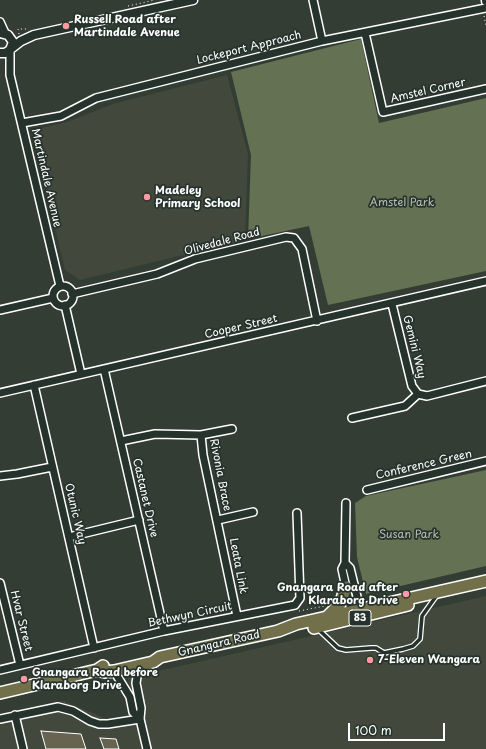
<!DOCTYPE html>
<style>
body{margin:0}
#map{position:relative;width:486px;height:749px;overflow:hidden;background:#333d34;font-family:"Playpen Sans",sans-serif}
canvas{display:block}
.scale{position:absolute;left:348px;top:723px;width:97px;height:18px;box-sizing:border-box;border:2px solid #fff;border-top:0;padding-left:5px;font-size:12px;line-height:14px;white-space:nowrap;color:#fff;-webkit-text-stroke:3px #26332d;paint-order:stroke}
</style>
<div id="map">
<canvas width="486" height="749"></canvas>
<div class="scale">100 m</div>
</div>
<script>
const c = document.querySelector('canvas').getContext('2d');
c.lineJoin = 'round';
function fillPath(path, color) { c.fillStyle = color; c.fill(path, 'evenodd'); }
const poly = rows => new Path2D(rows.map(r => 'M' + r).join(''));
function stroke(path, color, width, dash) { c.strokeStyle = color; c.lineWidth = width; c.lineCap = dash ? 'butt' : 'round'; c.setLineDash(dash || []); c.stroke(path); }
function write(font, color, halo, rows, align = 'center') {
  c.font = font + ' "Playpen Sans",sans-serif'; c.lineWidth = 3.5; c.setLineDash([]); c.textBaseline = 'middle'; c.strokeStyle = halo; c.fillStyle = color; for (const [text, x, y, turn = 0] of rows) {
    c.save(); c.translate(x, y); c.rotate((+turn || 0) * Math.PI / 180); c.textAlign = isNaN(turn) ? turn : align; if (halo) c.strokeText(text, 0, 0); c.fillText(text, 0, 0); c.restore();
  }
}
fillPath(poly([
 [227,75,248,154,245,240,80,280,65,270,32,130,64,123,116,103],
 [486,596,486,749,0,749,0,715,64,701,107,719,136,714,128,678]
]), '#42493c');
fillPath(poly([
 [361,39,379,123,486,98,486,271,328,305,309,226,248,239,251,155,231,72],
 [486,470,486,566,366,594,357,557,355,503,366,496]
]), '#647253');
const building = poly([
 [41,731,81,734,86,749,46,749,41,731],
 [100,738,116,739,119,749,104,749,100,738]
]);
fillPath(building, '#666450');
stroke(building, '#fff', 1);
const service = poly([
 [318,629,338,648,346,650,371,648,376,648,384,653,403,649,413,646,420,639,422,616,437,595]
]);
const minor = poly([
 [313,0,322,41],
 [0,22,5,33],
 [365,33,383,112,486,89],
 [10,50,10,75,60,286],
 [22,123,61,116,96,98,322,41,486,8],
 '53 296a10 10 0 1 1 20 0a10 10 0 1 1-20 0Z',
 [72,294,157,274,195,259,286,237,294,238,302,249,317,321],
 [392,304,412,386,418,394,427,396,486,381],
 [65,305,81,374],
 [0,310,53,298],
 [104,369,164,631],
 [34,385,94,648],
 [0,393,486,281],
 [352,418,405,406,418,394],
 [201,435,203,455,237,616],
 [121,441,155,434,201,435,232,429],
 [0,476,17,474,52,467],
 [367,490,486,461],
 [346,503,345,563,342,569,352,615],
 [218,520,253,512],
 [69,537,139,520],
 [345,563,350,568,361,613],
 [0,583,20,665],
 [139,665,136,683,141,708,140,719,147,749],
 [0,670,164,631,295,605,300,598,297,513],
 [114,671,130,697,133,712,140,719],
 [15,715,23,749],
 [0,719,58,707,73,711,90,721,99,724,108,724,140,719]
]);
const tertiary = poly([
 [486,0,486,1],
 [0,33,8,35,13,42,10,50,5,53,0,53],
 [12,48,21,41,34,35,193,0]
]);
const primary = poly([
 [327,617,340,604,346,587],
 [314,628,408,605],
 [97,670,105,672,114,671,153,662,160,657,278,631,296,624,486,581],
 [0,693,97,670,103,666]
]);
stroke(service, '#fff', 6);
stroke(minor, '#fff', 10);
stroke(tertiary, '#fff', 11);
stroke(primary, '#fff', 14);
stroke(poly([
 [128,6,155,0],
 [484,16,486,25],
 [19,34,18,29,29,29],
 [299,611,325,606]
]), '#fff', 1, [1, 3]);
stroke(service, '#26332d', 3.5);
stroke(minor, '#26332d', 7);
stroke(tertiary, '#26332d', 8);
stroke(primary, '#71704a', 11);
for (const [x, y, r, color] of [
 [66,26,4,"#ff9aa2"],
 [147,197,4,"#ff9aa2"],
 [406,594,4,"#ff9aa2"],
 [370,660,4,"#ff9aa2"],
 [24,679,4,"#ff9aa2"]
]) { const dot = new Path2D(); dot.arc(x, y, r, 0, 2 * Math.PI); c.fillStyle = color; c.fill(dot); stroke(dot, '#26332d', 1.5); }
for (const [x, y, w] of [
 [360,618,22]
]) { const box = new Path2D(); box.roundRect(x - w / 2, y - 8, w, 16, 3); c.fillStyle = '#26332d'; c.fill(box); stroke(box, '#fff', 1); }
write('bold 10px', '#fff', null, [
 ["83",360,618]
]);
write('bold 11px', '#fff', '#26332d', [
 ["Russell Road after",74,20],
 ["Martindale Avenue",74,33],
 ["Madeley",155,191],
 ["Primary School",155,204],
 ["Gnangara Road after",398,588,"right"],
 ["Klaraborg Drive",398,601,"right"],
 ["7-Eleven Wangara",378,660],
 ["Gnangara Road before",32,673],
 ["Klaraborg Drive",32,686]
], 'left');
write('11px', '#fff', '#26332d', [
 ["Lockeport Approach",249,48,-14],
 ["Amstel Corner",428,91,-13],
 ["Martindale Avenue",46,178,77],
 ["Olivedale Road",222,242,-15],
 ["Cooper Street",241,327,-13],
 ["Gemini Way",414,347,76],
 ["Conference Green",424,465,-13],
 ["Rivonia Brace",220,475,79],
 ["Castanet Drive",145,498,77],
 ["Otunic Way",75,514,77],
 ["Leata Link",238,566,79],
 ["Bethwyn Circuit",190,615,-12],
 ["Hvar Street",21,621,76],
 ["Gnangara Road",219,644,-13]
]);
write('11px', '#b9c0b2', '#26332d', [
 ["Amstel Park",402,203],
 ["Susan Park",409,535]
]);
</script>
